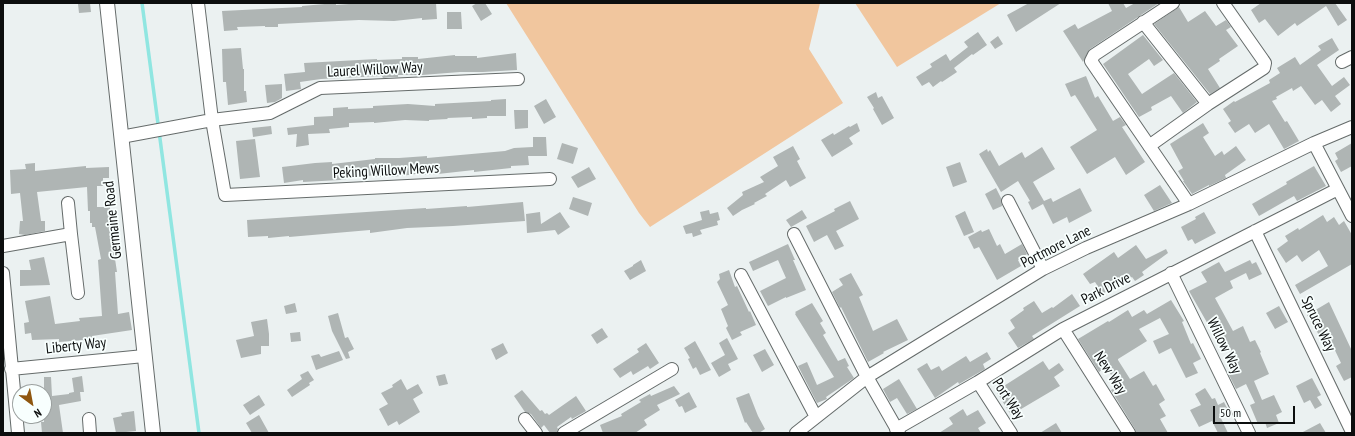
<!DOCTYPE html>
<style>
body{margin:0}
#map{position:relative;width:1355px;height:436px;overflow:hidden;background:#ebf1f1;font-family:"PT Sans Narrow",sans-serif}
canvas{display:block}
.frame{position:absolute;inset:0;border:4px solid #0c0e0e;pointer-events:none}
.north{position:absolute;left:12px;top:384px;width:40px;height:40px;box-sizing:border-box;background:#f8fffe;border:1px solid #9a9f9e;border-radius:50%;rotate:148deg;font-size:11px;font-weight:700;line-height:16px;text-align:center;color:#0c0e0e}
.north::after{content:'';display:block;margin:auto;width:14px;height:18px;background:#8f5710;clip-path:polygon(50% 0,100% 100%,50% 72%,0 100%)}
.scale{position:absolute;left:1213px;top:406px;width:82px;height:18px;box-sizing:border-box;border:2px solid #0c0e0e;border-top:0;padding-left:5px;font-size:12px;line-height:14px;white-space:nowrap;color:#0c0e0e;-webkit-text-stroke:3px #f8fffe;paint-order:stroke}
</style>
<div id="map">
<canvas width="1355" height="436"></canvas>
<div class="frame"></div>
<div class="north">N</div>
<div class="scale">50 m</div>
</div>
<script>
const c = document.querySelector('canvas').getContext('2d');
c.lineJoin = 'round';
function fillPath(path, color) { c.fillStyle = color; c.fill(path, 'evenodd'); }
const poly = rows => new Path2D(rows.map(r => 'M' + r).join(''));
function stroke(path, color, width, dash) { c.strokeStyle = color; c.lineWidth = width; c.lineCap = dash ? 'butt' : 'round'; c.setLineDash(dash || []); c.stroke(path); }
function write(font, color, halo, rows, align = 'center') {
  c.font = font + ' "PT Sans Narrow",sans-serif'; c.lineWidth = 3.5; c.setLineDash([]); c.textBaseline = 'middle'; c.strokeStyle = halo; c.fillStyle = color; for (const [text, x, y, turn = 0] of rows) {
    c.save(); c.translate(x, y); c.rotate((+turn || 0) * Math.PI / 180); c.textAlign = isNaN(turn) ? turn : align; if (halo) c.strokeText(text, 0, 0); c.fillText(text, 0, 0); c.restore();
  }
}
fillPath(poly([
 [506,3,820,3,809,49,843,103,650,227,639,213],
 [855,3,1001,3,897,67]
]), '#f1c69e');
stroke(poly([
 [142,3,199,433]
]), '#90e6e1', 3.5);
fillPath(poly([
 [90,3,91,12,79,13,78,4],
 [336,3,336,5,362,3,436,3,437,19,422,20,422,18,394,21,359,20,278,24,278,27,265,27,265,26,237,27,238,30,224,31,222,11,302,7,302,6],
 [477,3,485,3,492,14,481,21,472,6],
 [1029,3,1061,3,1016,32,1007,15],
 [1108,3,1123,3,1126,8,1135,3,1159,3,1090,49,1083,62,1063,31,1075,24,1078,29,1112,11],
 [1261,3,1335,3,1347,20,1338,26,1326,6,1297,26,1295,23,1278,36,1265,19,1259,23,1251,10],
 [1179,7,1188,22,1205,11,1216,26,1226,20,1231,27,1226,30,1238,46,1219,59,1220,61,1208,69,1220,88,1210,94,1154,24],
 [447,12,461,12,462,29,447,29],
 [978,32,987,45,973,55,972,54,954,68,957,72,942,82,941,81,933,87,929,82,922,86,916,77,932,67,930,64,946,54,950,61,968,47,964,42],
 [1143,35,1163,60,1154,66,1149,59,1128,74,1142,94,1174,73,1197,102,1183,113,1171,96,1151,107,1152,110,1139,117,1103,64],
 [998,36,1003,44,995,49,990,42],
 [1332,38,1339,50,1317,65,1332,86,1344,77,1350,85,1335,96,1341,104,1331,112,1322,100,1315,105,1301,86,1293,91,1292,88,1276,97,1277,99,1272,101,1285,122,1287,121,1299,141,1284,149,1269,124,1255,133,1249,124,1235,133,1228,123,1231,121,1223,109,1234,101,1235,102,1270,83,1269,80,1280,73,1277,68,1295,57,1300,65,1321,50,1318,46],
 [241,48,243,69,244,69,244,91,246,91,247,102,228,105,226,82,223,82,222,49],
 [516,53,517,70,483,72,460,72,422,75,398,75,398,77,390,77,383,78,382,76,321,79,300,82,301,89,286,91,284,74,305,72,304,63,377,59,377,60,402,59,402,57,418,57,418,59,455,55,455,56,477,56,477,58],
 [1086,76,1095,98,1098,96,1113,121,1120,117,1126,125,1122,127,1145,162,1126,175,1115,157,1087,174,1070,147,1097,130,1075,95,1071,97,1065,84],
 [282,84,282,98,275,102,267,103,265,85],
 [876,92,878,98,882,96,894,118,882,125,873,109,874,108,867,97],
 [506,99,506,116,487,116,487,118,472,119,472,117,447,118,448,119,429,120,429,121,405,120,374,123,374,122,349,123,349,127,329,129,330,133,308,134,309,145,296,147,297,134,288,135,287,128,314,125,314,117,333,116,333,108,348,107,348,109,373,108,373,106,408,104,435,106,435,104,491,101,491,100],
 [546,99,556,117,544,124,534,106],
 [514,110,528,110,528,128,515,129],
 [857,123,860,131,849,138,853,144,832,157,821,140,833,133,834,135,849,126,850,127],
 [1203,123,1209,133,1203,137,1215,156,1222,151,1224,155,1236,146,1246,160,1225,175,1226,178,1209,186,1209,185,1192,194,1183,181,1184,181,1178,171,1183,168,1170,144],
 [271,126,272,134,253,137,252,128],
 [533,137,546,137,547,156,528,156,529,165,511,166,511,168,474,172,474,170,438,174,416,175,416,174,392,177,375,177,375,175,340,180,303,182,303,180,284,183,282,167,315,163,332,162,332,164,375,159,375,158,399,158,427,156,427,158,505,151,514,148,533,147],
 [255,139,260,177,240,179,236,141],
 [562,143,578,148,573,164,557,159],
 [1352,143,1352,166,1341,172,1335,161,1338,159,1335,153],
 [793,146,800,159,797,161,806,178,790,187,786,180,765,194,767,196,754,203,755,204,742,210,733,216,727,208,743,195,742,192,764,182,760,177,778,166,773,157],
 [1042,147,1055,169,1033,182,1044,201,1051,198,1053,202,1080,188,1092,211,1069,223,1067,217,1053,224,1043,204,1032,210,1028,202,1030,201,1018,181,1001,192,979,154,987,149,988,152,990,150,999,166,1022,152,1025,158],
 [960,162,967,182,953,187,946,167],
 [35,163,35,171,86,166,86,168,109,167,109,178,103,178,103,186,97,186,97,207,110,207,110,226,117,272,115,272,118,314,129,312,132,330,92,336,93,340,83,341,83,340,59,342,59,339,32,340,31,333,25,334,24,323,29,322,25,301,50,296,55,324,80,321,79,318,102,316,98,260,101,259,95,227,92,227,92,223,90,223,90,211,88,211,87,187,37,192,41,221,45,221,45,231,25,235,19,234,20,221,23,221,20,193,11,194,10,170,26,169,25,164],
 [1314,166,1326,186,1297,201,1294,196,1259,216,1252,204,1287,184,1286,182],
 [589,167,596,179,578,188,571,177],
 [1160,185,1172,203,1154,211,1144,195],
 [996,188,1001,198,1002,206,993,210,985,194],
 [573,197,592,203,588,216,569,209],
 [850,201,859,219,836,231,844,246,835,250,827,235,814,242,806,226,835,211,834,209],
 [523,202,525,221,453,226,407,228,370,233,370,230,289,237,289,236,268,238,268,236,248,237,247,220,426,208,426,209,467,206,467,207],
 [709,210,710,214,718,212,720,220,717,221,718,225,700,230,702,234,693,237,692,233,686,234,683,226,702,220,700,212],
 [802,210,807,218,791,227,786,220],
 [965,211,974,232,964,236,955,216],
 [540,212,541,224,560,212,570,227,558,235,555,230,527,233,526,214],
 [1204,212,1216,233,1195,244,1192,239,1188,241,1181,227,1196,219,1195,217],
 [1323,215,1327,222,1334,217,1339,225,1344,221,1352,235,1352,264,1300,294,1295,285,1328,266,1319,250,1302,262,1297,255,1286,263,1277,249,1288,241,1285,236,1298,228,1299,230],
 [989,229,997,246,1000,244,1005,254,1022,244,1027,254,1018,260,1021,266,997,280,979,247,974,249,968,237,981,230,982,232],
 [788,244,795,260,793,260,806,290,786,298,786,297,768,306,760,291,786,278,778,260,753,271,749,262],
 [1136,245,1146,259,1166,249,1168,253,1142,272,1144,275,1135,281,1132,277,1123,282,1122,280,1103,294,1095,282,1090,284,1083,274,1114,252,1118,258],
 [44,257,50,285,20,286,20,270,31,270,29,260],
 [641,260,646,271,630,280,624,271,633,266,633,265],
 [1250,260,1252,264,1256,262,1262,274,1249,280,1246,273,1230,281,1233,288,1215,298,1233,331,1243,326,1250,342,1255,340,1261,352,1260,353,1269,374,1254,381,1262,400,1274,395,1282,412,1276,415,1279,423,1267,428,1265,422,1258,424,1250,405,1255,403,1246,384,1236,389,1227,371,1236,367,1229,352,1231,351,1221,330,1213,333,1189,291,1207,282,1201,272,1219,262,1225,272],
 [729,270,735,287,737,286,749,312,750,311,756,325,740,332,742,335,732,340,726,328,728,326,721,309,728,305,717,282,720,279,719,274],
 [851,273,863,295,859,297,873,331,897,319,908,340,883,352,884,353,868,362,841,307,840,308,832,292,843,285,839,279],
 [1072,294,1080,306,1032,336,1034,339,1018,348,1008,333,1015,328,1010,320,1024,310,1023,308,1034,301,1042,313,1052,307,1053,308],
 [1171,300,1184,321,1182,322,1191,344,1193,343,1201,359,1193,363,1198,373,1186,378,1171,348,1159,354,1153,341,1169,334,1160,318,1139,329,1147,341,1118,359,1118,360,1130,379,1144,371,1153,386,1156,384,1165,400,1159,404,1166,416,1160,419,1168,433,1136,433,1135,429,1111,390,1118,386,1106,367,1099,372,1078,339,1108,321,1109,322,1128,310,1132,317,1144,310,1147,314],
 [1329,302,1352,351,1352,377,1344,381,1336,366,1341,363,1331,342,1325,345,1307,315],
 [295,303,297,312,286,314,284,306],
 [812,303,823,321,820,323,826,333,823,335,838,361,845,358,849,366,847,367,854,378,826,397,827,399,817,403,798,366,807,362,817,385,834,377,795,314,796,313,795,312],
 [1279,306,1288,322,1275,329,1266,313],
 [338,313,345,338,348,337,354,349,348,352,350,358,346,359,332,331,328,316],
 [267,319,269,334,269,346,261,346,261,354,241,358,236,340,254,336,251,322],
 [602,328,608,337,597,344,591,335],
 [300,332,301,341,291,342,290,333],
 [727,338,738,359,728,364,731,370,719,377,711,363,725,355,719,343],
 [695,341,711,370,700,375,696,367,693,369,688,359,690,358,684,348],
 [503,343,508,353,496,360,491,349],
 [646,343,659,363,650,369,648,366,633,375,631,371,620,378,613,369,639,352,637,349],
 [765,349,774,365,762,372,753,355],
 [339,351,343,360,316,370,311,356,319,354,321,357],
 [987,352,991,359,983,364,985,369,959,384,958,382,935,398,917,369,927,363,931,370,939,366,942,371,966,356,970,362],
 [1043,361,1049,370,1059,363,1064,370,1054,377,1060,386,1011,415,996,391],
 [308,371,314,380,309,383,310,385,292,397,287,390,302,379,300,375],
 [445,374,448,384,439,386,436,376],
 [82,376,84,392,80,392,81,401,59,405,63,433,42,433,41,422,44,422,44,377,51,377,52,396,69,394,69,393,74,392,72,378],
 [1312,378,1321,395,1317,397,1322,405,1315,409,1310,400,1304,403,1296,386],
 [401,379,407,390,418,384,423,393,413,399,420,412,399,425,397,421,388,426,379,409,388,404,381,393,393,387,392,385],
 [899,379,917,409,907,414,897,398,890,402,883,389],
 [674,386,680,394,657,405,660,410,644,420,647,425,635,433,603,433,600,425,622,416,621,414,641,402,639,400,650,394,651,396],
 [1205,388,1212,399,1215,398,1218,405,1224,402,1228,410,1219,414,1228,433,1218,433,1212,421,1199,427,1190,410,1201,405,1195,394],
 [522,390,540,411,542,410,545,414,547,413,549,415,576,396,586,411,572,419,571,417,557,427,558,429,557,433,550,433,544,425,541,428,531,414,525,412,514,396],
 [689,392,697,407,685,413,682,406,679,407,675,400],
 [749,393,758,416,765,429,759,433,753,433,746,422,745,423,736,398],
 [259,395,265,405,250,415,243,405],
 [963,409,967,416,978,410,986,423,978,428,981,433,939,433,953,424,949,418],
 [134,411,136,431,116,433,113,418,122,416,121,413],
 [259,415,269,433,252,433,246,423],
 [1056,423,1062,433,1040,433],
 [1320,423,1326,433,1301,433]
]), '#afb5b4');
const minor = poly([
 [198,3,212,120,225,195,550,179],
 [1173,3,1094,55,1091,61,1189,204],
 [1143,22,1208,104],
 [1342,62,1352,57],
 [121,137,212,120,270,113,320,88,518,79],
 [1314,143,1352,216],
 [1149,146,1208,104,1264,68,1265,63,1263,60,1223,3],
 [1008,201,1043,269],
 [68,203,71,234],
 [1255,231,1352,432],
 [794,234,867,377,899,433],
 [3,246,71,234,78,293],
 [3,273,18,433],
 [1171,273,1249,433],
 [741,275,816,417],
 [1063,329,1129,433],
 [11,369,144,356],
 [978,382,1011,433],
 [89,419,90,433],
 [525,419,536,433],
 [896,429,978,382,1063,329,1338,189],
 [564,433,672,369],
 [796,433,867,377,1043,269,1086,248,1189,204,1314,143,1352,127]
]);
const tertiary = poly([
 [107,3,153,433]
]);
stroke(minor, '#656b6a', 14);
stroke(tertiary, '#656b6a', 16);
stroke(minor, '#fff', 12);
stroke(tertiary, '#fff', 14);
write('15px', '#0c0e0e', '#f8fffe', [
 ["Laurel Willow Way",375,70,-3],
 ["Peking Willow Mews",386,171,-3],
 ["Germaine Road",113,220,-96],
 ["Portmore Lane",1056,247,-27],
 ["Park Drive",1106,289,-27],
 ["Spruce Way",1318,324,64],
 ["Liberty Way",76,346,-6],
 ["Willow Way",1224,346,64],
 ["New Way",1110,373,57],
 ["Port Way",1008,399,57]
]);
</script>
